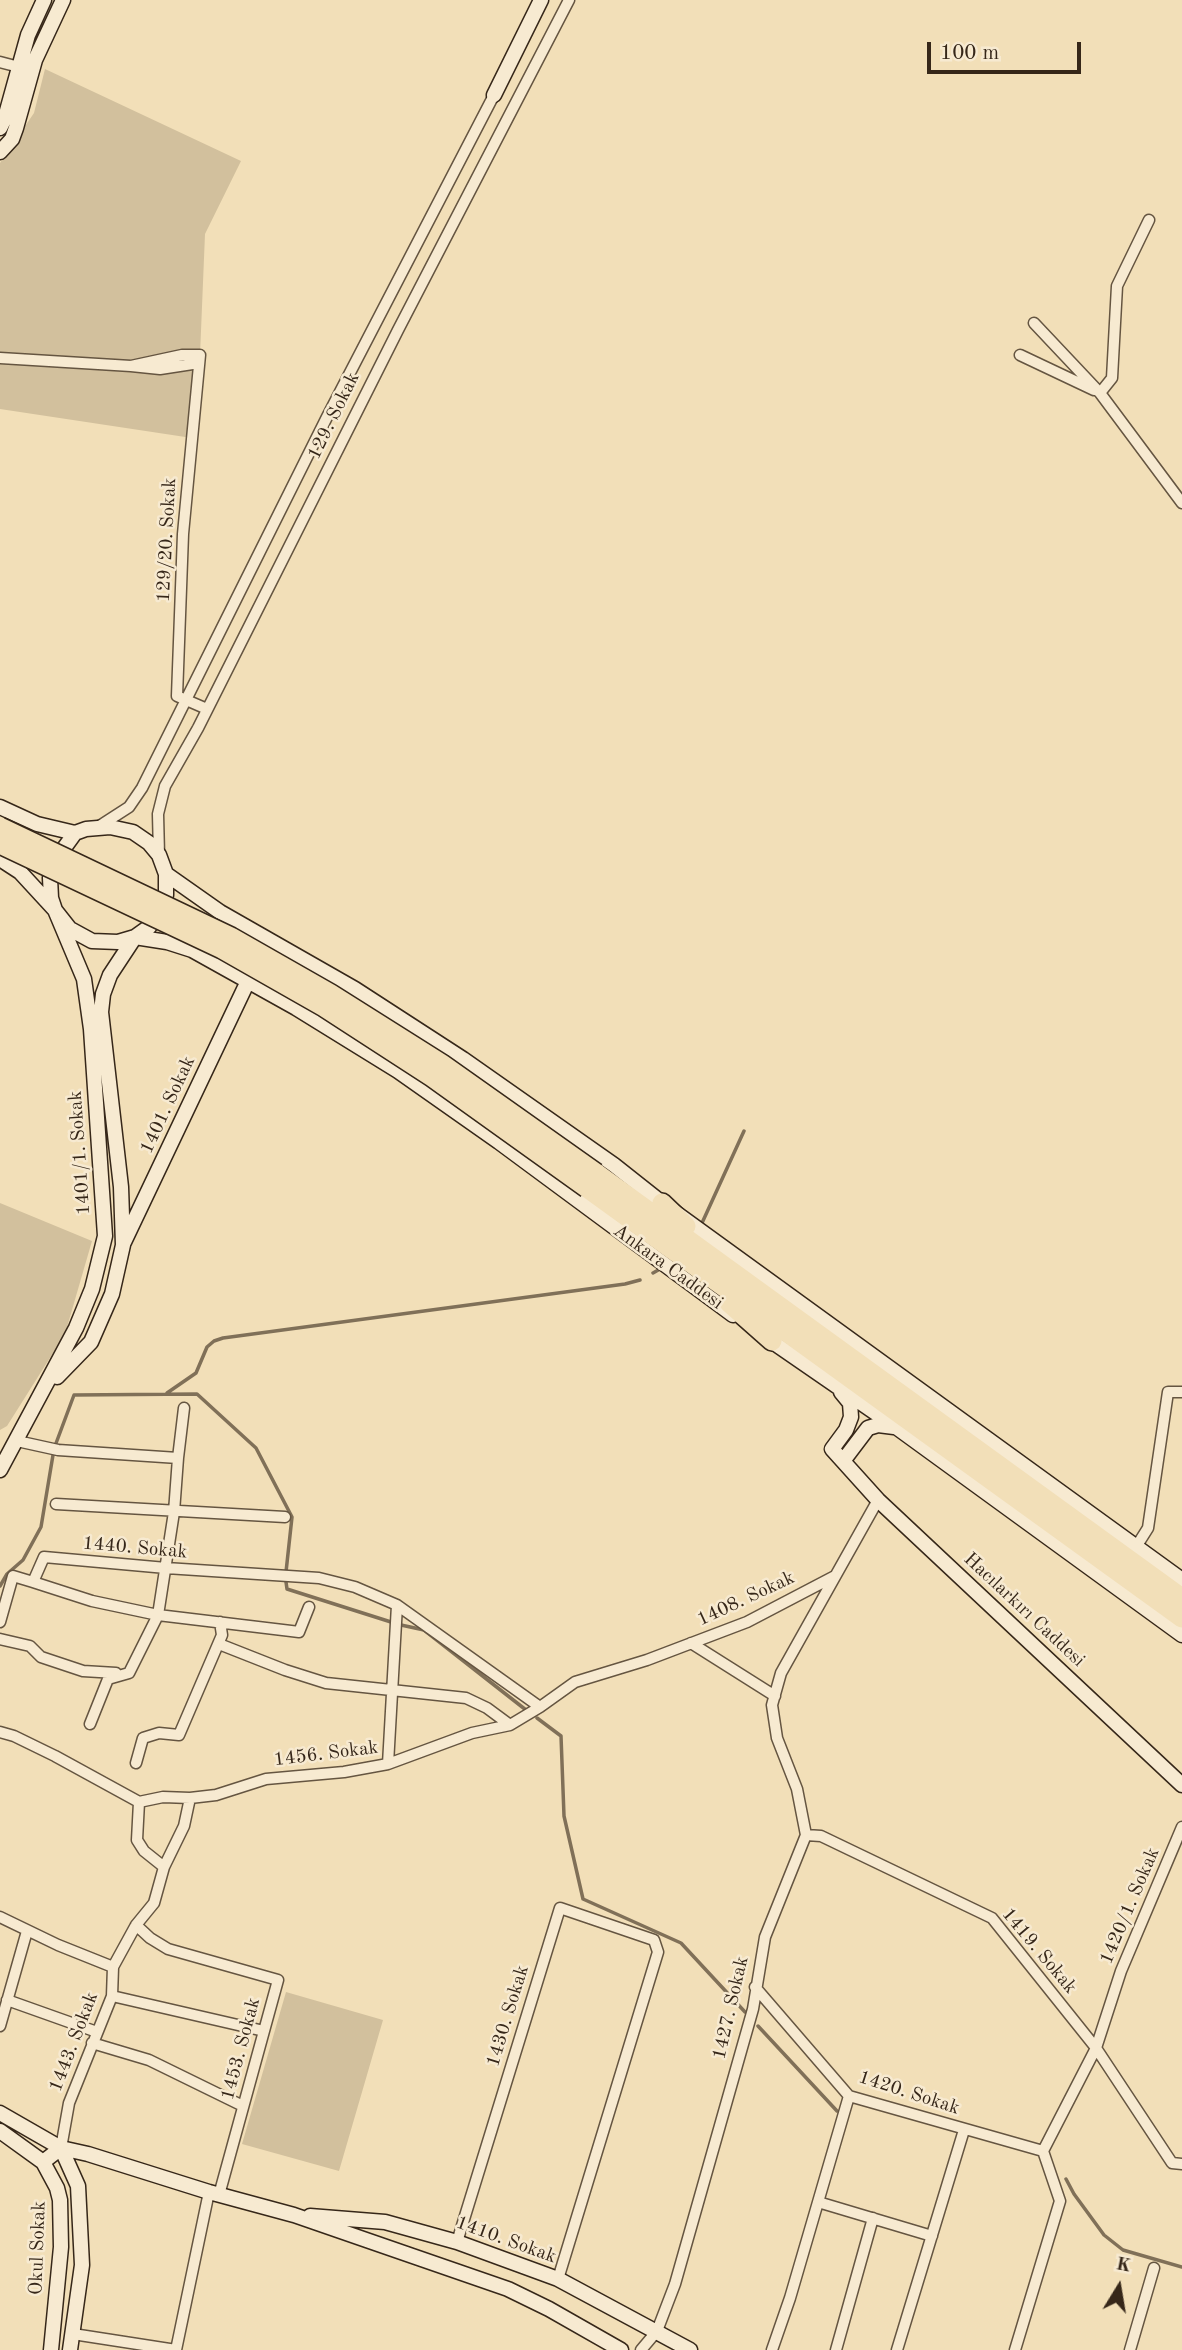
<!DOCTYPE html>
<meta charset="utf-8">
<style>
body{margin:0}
#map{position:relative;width:1182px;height:2350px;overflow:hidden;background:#f2dfb8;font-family:"Old Standard TT",serif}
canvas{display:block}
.north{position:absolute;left:1084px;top:2252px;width:70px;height:70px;-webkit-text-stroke:5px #f7ead1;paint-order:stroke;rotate:11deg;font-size:19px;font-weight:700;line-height:28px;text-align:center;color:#362719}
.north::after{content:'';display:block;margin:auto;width:24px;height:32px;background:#362719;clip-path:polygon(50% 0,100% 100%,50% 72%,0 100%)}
.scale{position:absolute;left:927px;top:42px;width:154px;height:32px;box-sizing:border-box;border:4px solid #362719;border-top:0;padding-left:9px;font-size:21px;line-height:24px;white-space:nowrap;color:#362719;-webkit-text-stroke:5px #f7ead1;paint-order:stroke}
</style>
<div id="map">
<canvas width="1182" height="2350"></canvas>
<div class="north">K</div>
<div class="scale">100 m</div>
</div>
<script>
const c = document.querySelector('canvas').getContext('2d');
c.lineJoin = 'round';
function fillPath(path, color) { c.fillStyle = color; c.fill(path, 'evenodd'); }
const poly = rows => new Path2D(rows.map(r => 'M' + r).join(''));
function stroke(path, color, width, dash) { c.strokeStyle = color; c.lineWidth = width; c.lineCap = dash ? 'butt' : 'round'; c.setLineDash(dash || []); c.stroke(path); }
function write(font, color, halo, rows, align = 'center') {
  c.font = font + ' "Old Standard TT",serif'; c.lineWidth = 5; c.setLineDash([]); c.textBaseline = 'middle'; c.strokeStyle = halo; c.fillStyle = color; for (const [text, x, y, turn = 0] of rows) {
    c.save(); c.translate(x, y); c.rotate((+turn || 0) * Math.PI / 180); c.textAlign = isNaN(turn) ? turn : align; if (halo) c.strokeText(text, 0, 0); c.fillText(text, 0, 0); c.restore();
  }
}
fillPath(poly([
 [45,69,241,161,205,234,200,355,192,438,0,409,0,163,34,113],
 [0,1203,92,1241,65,1334,7,1426,0,1430],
 [286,1992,383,2020,339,2171,242,2144]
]), '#d2c09d');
stroke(poly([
 [702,1223,744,1131],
 [653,1273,660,1269],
 [167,1393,196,1373,207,1347,214,1341,223,1338,625,1284,640,1280],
 [55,1446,74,1395,197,1394,256,1448,292,1517,286,1572],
 [286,1582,287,1589,391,1622],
 [0,1586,7,1574,23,1560,41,1527,53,1455],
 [401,1625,424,1630,526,1710],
 [537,1718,561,1736,564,1816,583,1899,681,1943,745,2012],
 [758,2026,837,2111],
 [1066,2179,1074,2194,1104,2235,1123,2250,1182,2267]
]), '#807058', 3.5);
const street = poly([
 [0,62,19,67],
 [1034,323,1100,393,1182,503],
 [1020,355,1094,390],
 [0,358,131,366],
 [199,363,160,369,131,366,182,355,200,355,183,534,177,696,207,709],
 [1100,393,1112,378,1117,286,1149,220],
 [98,827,129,807,142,788,327,417,494,95],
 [159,855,158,814,165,786,198,728,398,330,569,0],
 [17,1441,58,1450,178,1458,174,1512,158,1615,129,1673,108,1679,90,1724],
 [178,1458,184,1408],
 [56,1504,285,1517],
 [1136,1547,1148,1528,1168,1392,1182,1392],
 [33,1582,92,1601,158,1615,291,1631,299,1632,309,1607],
 [0,1622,13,1576,33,1582,44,1557,166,1568,319,1578,355,1587,397,1605,540,1707],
 [0,1639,30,1646,41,1657,83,1671,116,1673],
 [691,1643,775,1696],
 [219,1644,285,1670,326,1683,466,1698,487,1708,510,1725],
 [0,1732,14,1736,55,1756,139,1802,163,1797,190,1798,216,1795,266,1779,344,1772,388,1764,472,1733,510,1725,540,1707,575,1682,647,1660,747,1622,835,1576],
 [136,1763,143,1738,159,1733,179,1735,222,1635,220,1622],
 [388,1764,397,1605],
 [139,1802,137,1840,144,1851,164,1867],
 [806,1835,821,1836,992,1918,1096,2048,1172,2163,1182,2164],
 [0,1917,58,1945,113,1967],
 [136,1925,150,1938,168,1949,278,1980,219,2195],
 [755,1987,849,2096,1043,2151],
 [112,1996,264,2031],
 [7,2000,97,2032],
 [0,2026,27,1931],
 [92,2043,149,2060,243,2106],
 [61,2148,69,2103,112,1996,113,1967,136,1925,154,1903,164,1867,184,1826,190,1798],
 [1043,2151,1096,2048,1121,1971,1182,1827],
 [818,2202,932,2236],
 [457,2242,560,1908,654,1940,658,1952,558,2279],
 [73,2334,176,2350],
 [176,2350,209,2192],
 [641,2350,657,2331,675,2284,753,2009,765,1937,806,1835,797,1789,777,1738,772,1705,781,1673,878,1500],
 [772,2350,790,2298,849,2096],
 [836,2350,873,2218],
 [897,2350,964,2130],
 [1015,2350,1060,2201,1043,2151],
 [1130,2350,1154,2268]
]);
const secondary = poly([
 [494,95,541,0],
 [0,128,5,118,28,35,44,0],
 [0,152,12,139,16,128,35,60,63,0],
 [0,807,37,824,75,833],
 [0,859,20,872,55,910,70,929,92,941,118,942,135,937,149,927,158,915,166,895,166,874,159,855,149,843,133,832,110,827,86,829,75,833,54,862,50,878,51,898,55,910,84,979,91,1029,105,1236,92,1289,76,1328,0,1470],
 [166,874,220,912,355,989,463,1059,614,1165,662,1203,1182,1580],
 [135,937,167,942,192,950,296,1008,398,1071,499,1142,733,1315],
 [124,1242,248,981],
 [764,1336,896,1427,1182,1635],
 [57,1377,91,1342,112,1294,123,1245,121,1187,101,1012,103,994,110,975,135,937],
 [841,1392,850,1403,851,1417,846,1430,832,1449,878,1500,1182,1785],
 [843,1461,868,1428,878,1425,894,1427],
 [0,2113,61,2148,78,2186,82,2265,70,2350],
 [0,2131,43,2162,57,2188,60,2200,61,2247,51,2350],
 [43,2162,61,2148,88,2154,209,2192,294,2215,508,2289,549,2309,621,2350],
 [310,2216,385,2222,457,2242,558,2279,690,2350]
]);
const highway = poly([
 [596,1173,1182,1598],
 [587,1188,1182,1618],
 [662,1203,686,1226],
 [729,1303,772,1341]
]);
stroke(street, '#655541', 13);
stroke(secondary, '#362719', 17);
stroke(highway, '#362719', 22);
stroke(street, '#f7ead1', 10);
stroke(secondary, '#f7ead1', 14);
stroke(highway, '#f2dfb8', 19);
const highwayBridge = poly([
 [0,827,231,937,331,994,442,1064,596,1173],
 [0,844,222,949,324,1007,432,1077,587,1188]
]);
stroke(highwayBridge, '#362719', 22, []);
stroke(highwayBridge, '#f2dfb8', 19);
write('19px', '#362719', '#f7ead1', [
 ["129. Sokak",334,416,-64],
 ["129/20. Sokak",167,540,-87],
 ["1401. Sokak",168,1105,-65],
 ["1401/1. Sokak",80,1153,-94],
 ["Ankara Caddesi",668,1267,36],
 ["1440. Sokak",135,1548,5],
 ["1408. Sokak",746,1599,-25],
 ["Hacılarkırı Caddesi",1024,1610,43],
 ["1456. Sokak",326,1754,-7],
 ["1420/1. Sokak",1130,1906,-67],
 ["1419. Sokak",1039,1951,50],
 ["1427. Sokak",731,2008,-77],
 ["1430. Sokak",508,2016,-73],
 ["1443. Sokak",74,2042,-69],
 ["1453. Sokak",241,2049,-75],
 ["1420. Sokak",909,2093,18],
 ["1410. Sokak",506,2240,20],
 ["Okul Sokak",38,2248,-88]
]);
</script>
